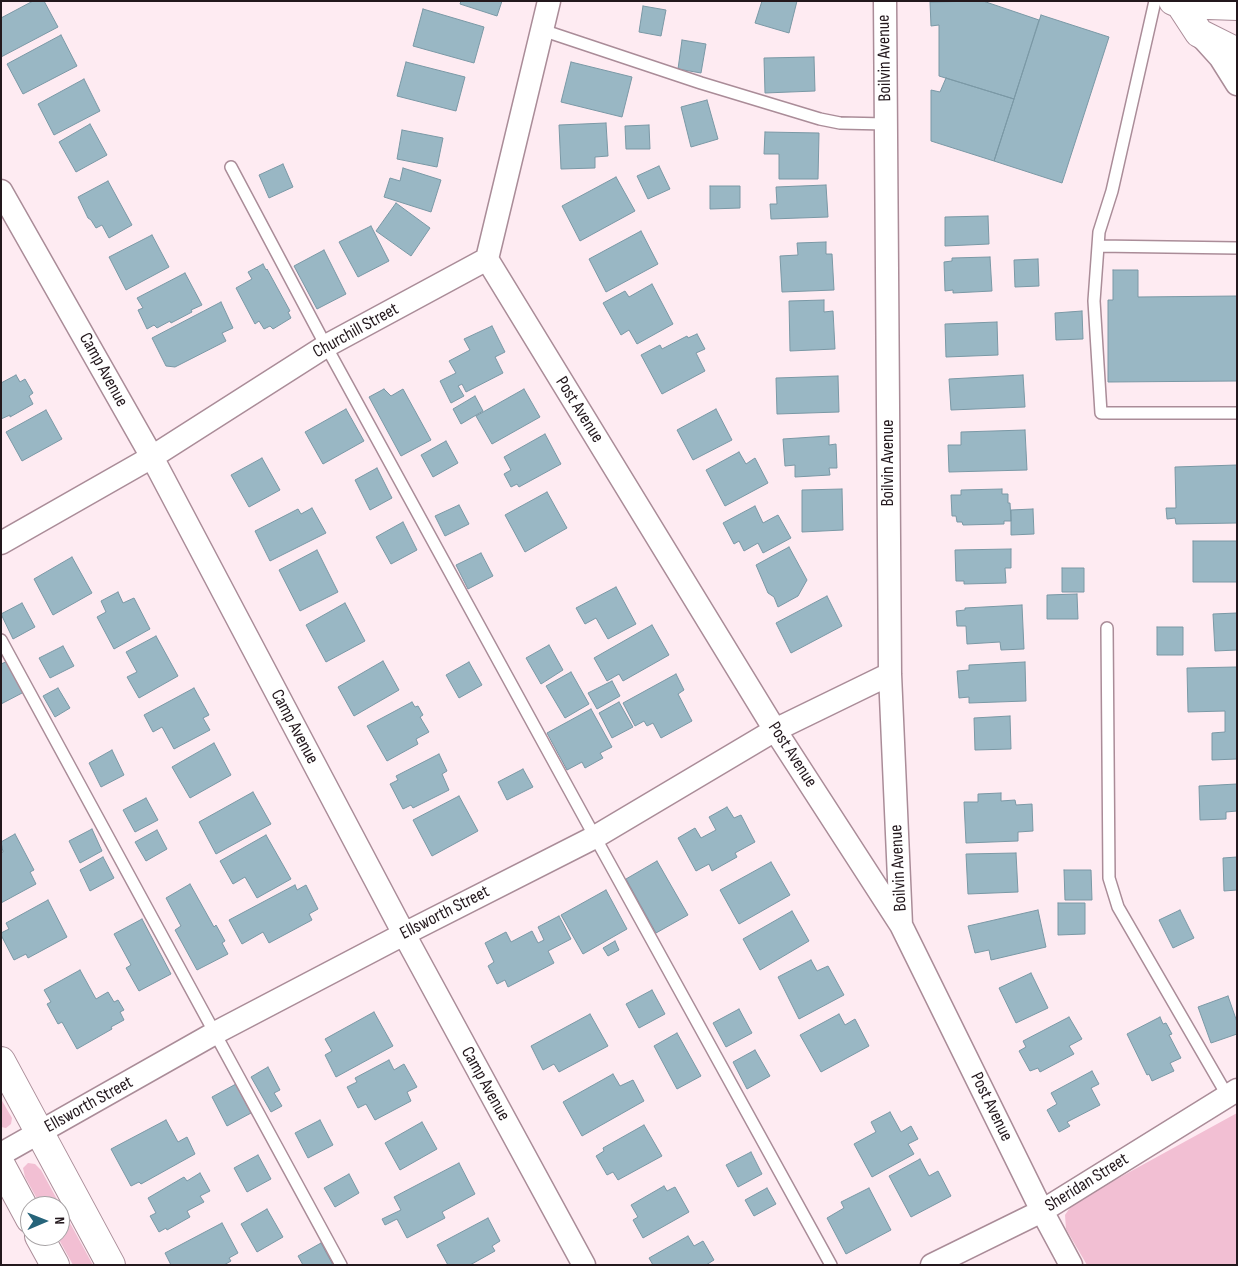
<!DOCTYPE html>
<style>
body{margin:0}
#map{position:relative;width:1238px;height:1266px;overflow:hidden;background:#feebf2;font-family:"Sofia Sans Condensed",sans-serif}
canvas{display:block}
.frame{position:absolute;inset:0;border:2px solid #23181d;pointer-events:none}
.north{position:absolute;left:20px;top:1196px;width:50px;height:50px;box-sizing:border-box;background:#fff;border:1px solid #a7a3a5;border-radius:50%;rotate:89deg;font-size:14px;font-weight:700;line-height:20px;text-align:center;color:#23181d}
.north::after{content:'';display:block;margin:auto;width:18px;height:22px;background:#26647a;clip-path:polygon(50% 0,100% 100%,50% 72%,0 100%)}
</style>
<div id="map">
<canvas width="1238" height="1266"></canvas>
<div class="frame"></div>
<div class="north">N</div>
</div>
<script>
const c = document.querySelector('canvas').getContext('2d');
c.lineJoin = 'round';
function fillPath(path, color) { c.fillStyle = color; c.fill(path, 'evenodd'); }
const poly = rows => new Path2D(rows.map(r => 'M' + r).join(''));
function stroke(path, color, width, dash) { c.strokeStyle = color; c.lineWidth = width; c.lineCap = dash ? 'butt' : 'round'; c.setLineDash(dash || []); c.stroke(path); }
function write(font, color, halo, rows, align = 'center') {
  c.font = font + ' "Sofia Sans Condensed",sans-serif'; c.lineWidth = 5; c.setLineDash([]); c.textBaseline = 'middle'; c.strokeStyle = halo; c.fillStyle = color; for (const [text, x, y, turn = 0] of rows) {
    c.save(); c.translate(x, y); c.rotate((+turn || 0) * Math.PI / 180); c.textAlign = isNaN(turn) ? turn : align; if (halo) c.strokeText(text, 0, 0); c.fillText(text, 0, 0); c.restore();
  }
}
fillPath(poly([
 [1,1099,12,1118,11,1124,6,1128,1,1127],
 [1237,1113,1237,1265,1087,1265,1066,1229,1065,1215,1073,1203],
 [28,1163,35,1164,41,1170,93,1265,73,1265,57,1236,60,1236,60,1206,41,1206,25,1177,23,1168]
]), '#f2bfd3');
const building = poly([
 [33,1,44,1,58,27,1,57,1,18,33,1],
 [461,1,502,1,497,16,460,4,461,1],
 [762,1,797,1,789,33,755,23,762,1],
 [983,1,1039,20,1014,99,939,76,939,25,931,26,930,2,983,1],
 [643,6,666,10,661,36,639,32,643,6],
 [423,9,484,27,474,63,413,46,423,9],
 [1041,15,1109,37,1062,183,994,161,1041,15],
 [61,35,77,66,23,94,7,64,61,35],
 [682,40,706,44,701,73,678,69,682,40],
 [814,57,815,91,765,93,764,58,814,57],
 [406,62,465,77,456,111,397,96,406,62],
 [571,62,632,77,622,117,561,102,571,62],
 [946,78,1014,99,994,161,931,141,931,90,940,92,946,78],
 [84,79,100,111,54,135,38,104,84,79],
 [707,100,718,139,691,147,681,107,707,100],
 [606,123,608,156,595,157,595,168,561,169,559,125,606,123],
 [90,124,107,155,76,172,59,142,90,124],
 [649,125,650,149,626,149,625,126,649,125],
 [402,130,443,138,437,167,397,159,402,130],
 [765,132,819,133,818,179,779,179,779,154,764,154,765,132],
 [283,164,293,187,269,198,259,175,283,164],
 [659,166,670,189,648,199,637,176,659,166],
 [403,168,441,180,431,212,384,197,390,178,400,181,403,168],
 [616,177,635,211,580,241,562,206,616,177],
 [108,181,132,225,109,238,102,225,96,228,91,220,88,218,78,197,108,181],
 [826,185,828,217,771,219,770,204,777,204,776,187,826,185],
 [710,186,740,186,740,208,710,209,710,186],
 [396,203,430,228,411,256,376,231,396,203],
 [988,216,989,244,945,246,945,217,988,216],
 [371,226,389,261,358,277,339,242,371,226],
 [641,231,658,264,606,292,589,259,641,231],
 [152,235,169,267,126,290,109,257,152,235],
 [826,242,826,254,832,254,834,290,782,292,780,256,798,255,797,243,826,242],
 [324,250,346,294,317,309,294,266,324,250],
 [990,257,992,291,953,293,953,290,945,291,944,262,952,261,952,258,990,257],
 [1038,259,1039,286,1015,287,1014,260,1038,259],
 [263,264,266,270,267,269,290,311,288,312,291,318,273,329,270,326,264,329,259,321,255,324,236,288,252,279,248,272,263,264],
 [1113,270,1138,270,1138,297,1237,296,1237,381,1108,382,1108,300,1113,300,1113,270],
 [185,273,202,305,191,310,192,312,171,323,170,321,157,328,154,325,147,329,138,310,143,308,137,298,185,273],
 [652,284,673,324,637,344,629,330,621,335,603,303,625,291,629,297,652,284],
 [824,300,824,312,833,311,835,349,790,351,789,301,824,300],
 [221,302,233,328,222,333,226,341,175,367,166,366,152,338,221,302],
 [1082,311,1083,339,1056,340,1055,313,1082,311],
 [997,322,998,355,946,357,945,324,997,322],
 [492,326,505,352,495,357,503,373,466,392,462,384,458,386,464,396,451,403,440,381,456,373,449,361,470,350,464,339,492,326],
 [697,334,705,349,696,353,705,371,662,394,641,355,660,345,662,349,687,336,688,338,697,334],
 [16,375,20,382,25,379,33,393,29,396,33,404,10,417,10,415,1,419,1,383,16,375],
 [1023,375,1025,407,951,410,949,379,1023,375],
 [838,376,839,412,777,414,776,378,838,376],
 [384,389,391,396,403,389,431,440,401,456,369,397,384,389],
 [524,389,540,417,492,444,476,416,524,389],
 [475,396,483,411,461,424,453,409,475,396],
 [346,409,364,441,323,464,305,432,346,409],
 [716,409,732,440,693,460,677,430,716,409],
 [46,410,62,439,22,461,6,432,46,410],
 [1025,430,1027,470,949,472,948,445,961,445,961,432,1025,430],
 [545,434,561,464,519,487,517,484,511,487,504,474,511,470,504,457,545,434],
 [829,436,829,445,836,444,837,468,829,468,830,475,795,477,795,465,785,466,783,439,829,436],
 [446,441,458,463,433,477,421,455,446,441],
 [739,452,746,464,755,458,768,483,725,506,706,470,739,452],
 [262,458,280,490,249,507,231,475,262,458],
 [1237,465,1237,523,1176,524,1175,518,1167,519,1166,508,1176,508,1175,467,1237,465],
 [377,468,392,498,370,510,355,480,377,468],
 [842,489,843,530,802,532,802,490,842,489],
 [1002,489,1002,494,1008,494,1008,503,1010,503,1011,521,1004,521,1004,524,963,525,962,522,957,522,956,516,952,516,951,495,961,495,961,490,1002,489],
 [547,492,567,528,525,552,505,515,547,492],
 [459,505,469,524,445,536,435,516,459,505],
 [755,506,763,523,778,515,791,538,763,553,758,543,744,551,739,541,734,544,723,523,755,506],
 [312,508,326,533,270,561,255,531,298,509,301,514,312,508],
 [1033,509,1034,534,1011,535,1011,510,1033,509],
 [403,522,417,550,391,564,376,537,403,522],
 [1193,541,1237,541,1237,582,1193,582,1193,541],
 [789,547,807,580,798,596,778,607,774,597,768,593,756,565,789,547],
 [1011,549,1011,568,1005,568,1006,583,964,584,964,581,956,581,955,550,1011,549],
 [317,550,338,592,300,611,279,570,317,550],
 [481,553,493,576,468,589,456,565,481,553],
 [72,557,92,593,53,615,34,579,72,557],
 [1062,568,1084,568,1084,592,1062,592,1062,568],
 [616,587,636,624,608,639,596,618,585,624,576,608,616,587],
 [118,592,123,603,134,598,150,629,114,649,97,617,106,612,101,601,118,592],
 [1077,594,1078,619,1047,619,1047,595,1077,594],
 [827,596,842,626,791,653,776,623,827,596],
 [22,603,35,627,13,639,1,614,22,603],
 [345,603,365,641,326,662,306,625,345,603],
 [1022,605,1024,649,1001,650,1000,642,967,644,966,626,957,626,956,611,965,610,965,608,1022,605],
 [1237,613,1237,650,1215,651,1213,614,1237,613],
 [652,625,669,655,623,681,619,674,607,681,594,658,652,625],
 [1157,627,1183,627,1183,655,1157,655,1157,627],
 [156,636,178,676,139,698,127,677,137,672,126,652,156,636],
 [549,645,563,670,541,684,526,658,549,645],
 [63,646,74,666,50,678,39,658,63,646],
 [8,661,24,692,1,704,1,664,8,661],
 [383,661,399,690,354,716,338,687,383,661],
 [469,662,482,685,459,698,446,675,469,662],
 [1025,662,1026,701,969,703,969,697,959,698,957,671,969,670,969,665,1025,662],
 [1237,667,1237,759,1212,760,1212,733,1225,732,1225,711,1188,712,1187,668,1237,667],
 [571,672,589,704,565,718,546,686,571,672],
 [676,674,684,690,678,694,692,721,661,738,653,723,647,726,644,721,635,726,623,703,676,674],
 [612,681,620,696,597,709,588,693,612,681],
 [58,688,70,708,55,717,43,696,58,688],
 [194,688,209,715,203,718,210,730,174,749,162,727,153,732,144,715,194,688],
 [412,702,415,707,418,706,423,715,420,717,429,732,416,739,418,744,387,761,367,726,412,702],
 [619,702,633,727,612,738,599,713,619,702],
 [591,709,612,747,600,753,603,758,585,768,582,762,567,770,547,733,591,709],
 [1010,716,1011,749,975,750,974,718,1010,716],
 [214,743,231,775,190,798,172,767,214,743],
 [112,750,124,775,101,787,89,763,112,750],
 [439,754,447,771,442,774,449,790,413,808,411,805,403,809,390,784,398,780,396,776,439,754],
 [523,769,533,787,507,800,498,782,523,769],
 [1237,784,1237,811,1226,812,1226,819,1200,820,1199,786,1237,784],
 [253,792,271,824,216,854,199,822,253,792],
 [1001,793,1001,801,1015,800,1016,805,1032,804,1033,831,1018,832,1018,841,966,843,964,802,978,802,978,794,1001,793],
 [459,796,478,831,432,856,413,820,459,796],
 [146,798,158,820,135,832,123,810,146,798],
 [727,807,734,818,741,815,755,842,735,853,737,857,712,871,709,864,696,871,678,838,695,828,701,838,716,830,709,817,727,807],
 [92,829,102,851,80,863,69,841,92,829],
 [157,830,167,849,146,861,135,842,157,830],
 [15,834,34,870,30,872,36,884,1,903,1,853,3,852,1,842,15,834],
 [266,835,291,879,257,898,245,877,233,884,220,861,266,835],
 [1016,853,1018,892,968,894,966,854,1016,853],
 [103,857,114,878,90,891,80,870,103,857],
 [1237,857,1237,890,1224,891,1223,858,1237,857],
 [657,861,688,915,656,933,626,879,657,861],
 [771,862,790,895,739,924,720,890,771,862],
 [1064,870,1091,870,1092,900,1065,900,1064,870],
 [190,884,214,927,216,925,225,941,222,943,228,954,197,970,175,930,181,926,166,898,190,884],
 [295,885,297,890,306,885,318,909,309,914,312,920,269,943,263,932,242,944,229,920,295,885],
 [606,890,627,929,583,954,561,915,606,890],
 [48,900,67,937,28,958,26,954,14,960,1,935,1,933,9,929,6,923,48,900],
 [1058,903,1085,903,1085,934,1058,935,1058,903],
 [1038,910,1046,947,991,960,989,950,975,953,968,926,1038,910],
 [1180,910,1194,938,1173,948,1159,920,1180,910],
 [792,911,809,941,760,970,743,939,792,911],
 [559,916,571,939,548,951,554,963,508,987,505,980,497,984,488,966,494,962,485,943,506,932,511,942,532,931,538,943,544,940,538,927,559,916],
 [142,919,171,974,139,991,126,968,131,965,114,934,142,919],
 [615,941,619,950,608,956,603,948,615,941],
 [811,960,817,971,828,966,844,995,799,1019,778,977,811,960],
 [80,970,96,999,108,992,114,1002,118,1000,124,1010,120,1012,124,1020,111,1027,112,1029,77,1049,62,1022,58,1024,47,1004,51,1002,44,990,80,970],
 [1031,973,1048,1008,1016,1023,999,988,1031,973],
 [652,990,665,1014,639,1028,626,1004,652,990],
 [1228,996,1237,1022,1237,1034,1211,1043,1198,1007,1228,996],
 [739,1009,752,1033,726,1047,713,1023,739,1009],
 [374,1012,393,1046,336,1077,325,1055,332,1051,325,1039,374,1012],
 [590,1014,608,1046,559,1072,554,1064,543,1070,531,1046,590,1014],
 [839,1014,845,1025,855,1019,869,1046,821,1072,800,1035,839,1014],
 [1069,1017,1082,1039,1069,1046,1074,1054,1040,1072,1038,1068,1030,1071,1019,1051,1026,1047,1023,1041,1069,1017],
 [1160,1017,1163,1024,1166,1023,1172,1034,1169,1035,1181,1058,1170,1063,1174,1071,1152,1081,1149,1074,1147,1075,1127,1034,1160,1017],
 [677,1033,701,1076,677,1089,654,1046,677,1033],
 [755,1050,770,1076,747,1089,733,1062,755,1050],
 [389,1060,394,1070,404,1064,417,1087,407,1092,411,1101,375,1120,366,1104,358,1108,347,1087,357,1082,355,1078,389,1060],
 [268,1067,280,1090,274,1093,282,1106,271,1112,251,1077,268,1067],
 [1092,1071,1099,1084,1091,1088,1100,1105,1067,1122,1070,1126,1059,1132,1047,1110,1057,1104,1051,1093,1092,1071],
 [613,1074,620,1086,633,1080,644,1101,582,1136,563,1102,613,1074],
 [236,1084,251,1113,227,1126,212,1097,236,1084],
 [890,1112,901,1132,911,1126,918,1139,908,1144,914,1154,872,1177,854,1144,876,1132,871,1122,890,1112],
 [166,1120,178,1142,187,1137,195,1154,141,1184,139,1182,131,1186,111,1149,166,1120],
 [320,1120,333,1145,308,1158,295,1133,320,1120],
 [422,1122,437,1149,400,1170,385,1143,422,1122],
 [644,1125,662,1156,618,1180,613,1172,607,1175,596,1156,604,1151,603,1148,644,1125],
 [751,1152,762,1174,738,1187,726,1165,751,1152],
 [258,1155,271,1179,247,1192,234,1168,258,1155],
 [920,1159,929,1176,938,1171,951,1196,911,1217,889,1176,920,1159],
 [459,1163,475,1194,442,1212,445,1218,407,1238,397,1219,385,1225,382,1219,401,1210,394,1197,459,1163],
 [200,1173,210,1191,200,1196,204,1202,187,1211,190,1217,167,1230,166,1228,159,1232,150,1216,156,1213,148,1198,184,1177,187,1181,200,1173],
 [349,1174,359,1193,335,1207,324,1188,349,1174],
 [664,1186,667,1191,675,1187,689,1212,643,1238,633,1220,638,1217,631,1205,664,1186],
 [767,1188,776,1204,754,1216,745,1200,767,1188],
 [869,1188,891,1230,846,1254,827,1218,844,1208,841,1202,869,1188],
 [267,1209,283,1237,257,1252,241,1224,267,1209],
 [488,1218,500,1241,492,1246,495,1251,470,1265,448,1265,437,1245,488,1218],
 [222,1223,238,1253,229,1258,231,1261,224,1265,171,1265,165,1253,222,1223],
 [688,1236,694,1246,703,1241,714,1260,706,1265,653,1265,649,1258,688,1236],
 [321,1243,333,1265,303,1265,298,1256,321,1243]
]);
fillPath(building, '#99b7c4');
stroke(building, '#7a98a5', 1);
const service = poly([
 [1155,1,1112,191,1099,232,1094,301,1101,413,1237,413],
 [542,30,701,83,820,119,840,123,886,124],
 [231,167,326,346,595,837,831,1265],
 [1098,246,1237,248],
 [1107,628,1109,878,1118,907,1227,1095],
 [1,640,341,1265]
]);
const minor = poly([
 [885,1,890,674,901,925],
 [1201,36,1220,57,1237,84],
 [1,191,152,457,404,934,584,1265],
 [487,259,775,730,901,925,1042,1211,1071,1265],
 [1,543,152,457,326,346,487,259,549,1],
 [1,1154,215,1033,404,934,595,837,775,730,890,674],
 [932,1265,1042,1211,1237,1090]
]);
const tertiary = poly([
 [1,1061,111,1265],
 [1,1165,30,1219],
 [39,1236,55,1265]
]);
const primary = poly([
 [1173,1,1180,4,1237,6],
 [1180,4,1199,33,1237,52]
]);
stroke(service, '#aa8c98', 14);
stroke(minor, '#aa8c98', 25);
stroke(tertiary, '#aa8c98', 30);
stroke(primary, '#aa8c98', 30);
stroke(service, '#fff', 11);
stroke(minor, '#fff', 22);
stroke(tertiary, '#fff', 28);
stroke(primary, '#fff', 28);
write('18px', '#23181d', '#fff', [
 ["Boilvin Avenue",885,58,-91],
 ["Churchill Street",356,331,-29],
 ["Camp Avenue",103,370,61],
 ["Post Avenue",579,410,58],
 ["Boilvin Avenue",888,463,-90],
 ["Camp Avenue",294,727,62],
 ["Post Avenue",792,755,57],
 ["Boilvin Avenue",899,868,-93],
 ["Ellsworth Street",445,913,-27],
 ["Camp Avenue",485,1084,61],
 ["Ellsworth Street",89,1105,-29],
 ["Post Avenue",991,1107,64],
 ["Sheridan Street",1087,1183,-32]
]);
</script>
